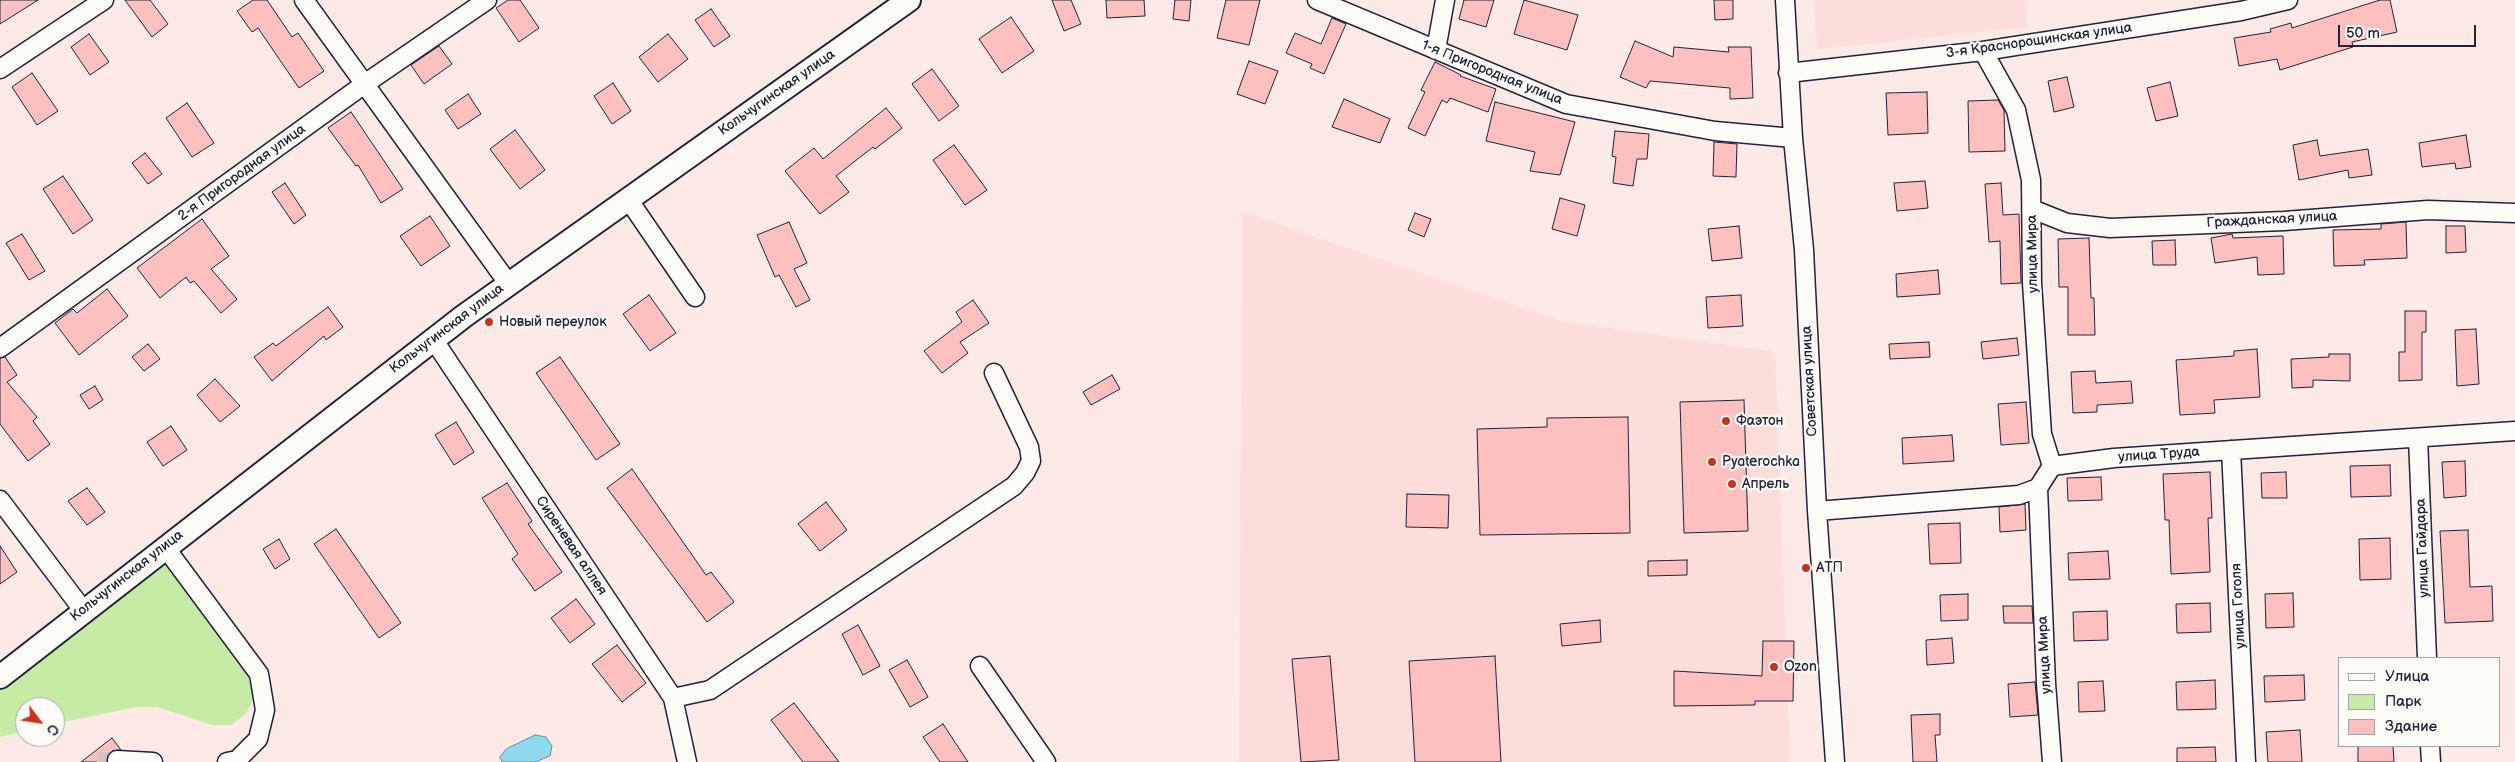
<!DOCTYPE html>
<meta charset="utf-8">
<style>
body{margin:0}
#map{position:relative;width:2515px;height:762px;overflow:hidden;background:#fdeae6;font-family:"Balsamiq Sans",sans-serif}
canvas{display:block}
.legend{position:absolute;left:2338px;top:657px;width:162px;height:90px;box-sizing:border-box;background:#fdfcf7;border:1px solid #a5a5ac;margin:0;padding:6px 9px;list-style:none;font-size:15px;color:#22223b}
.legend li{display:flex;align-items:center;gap:10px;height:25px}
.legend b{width:25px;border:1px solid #a5a5ac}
.north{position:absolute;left:15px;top:697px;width:50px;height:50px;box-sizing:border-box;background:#fdfcf7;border:1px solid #a5a5ac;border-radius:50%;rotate:121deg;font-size:14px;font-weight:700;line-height:20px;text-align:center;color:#22223b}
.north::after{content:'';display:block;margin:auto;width:18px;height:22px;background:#c8321e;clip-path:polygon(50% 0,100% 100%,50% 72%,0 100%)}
.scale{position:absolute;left:2338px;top:25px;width:138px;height:22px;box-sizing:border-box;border:2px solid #22223b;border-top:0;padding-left:6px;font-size:15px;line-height:18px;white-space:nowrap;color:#22223b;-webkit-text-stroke:4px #fdfcf7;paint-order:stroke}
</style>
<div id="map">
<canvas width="2515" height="762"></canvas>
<ul class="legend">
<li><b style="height:6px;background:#fdfcf7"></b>Улица</li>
<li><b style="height:14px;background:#c6eba5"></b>Парк</li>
<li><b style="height:14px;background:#fdc0bf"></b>Здание</li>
</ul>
<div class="north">С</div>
<div class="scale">50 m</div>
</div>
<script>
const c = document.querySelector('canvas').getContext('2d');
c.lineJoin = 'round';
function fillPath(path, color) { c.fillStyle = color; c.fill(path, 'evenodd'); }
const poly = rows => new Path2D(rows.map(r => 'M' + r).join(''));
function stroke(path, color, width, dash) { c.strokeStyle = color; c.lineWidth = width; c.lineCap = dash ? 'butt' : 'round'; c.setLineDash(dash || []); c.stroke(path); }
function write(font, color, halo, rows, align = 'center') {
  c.font = font + ' "Balsamiq Sans",sans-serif'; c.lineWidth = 4.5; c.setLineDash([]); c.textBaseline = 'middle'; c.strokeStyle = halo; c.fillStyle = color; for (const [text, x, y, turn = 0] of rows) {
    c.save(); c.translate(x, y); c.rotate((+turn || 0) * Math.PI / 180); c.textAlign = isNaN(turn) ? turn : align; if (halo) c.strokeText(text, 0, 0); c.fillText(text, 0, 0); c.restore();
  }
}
fillPath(poly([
 [1814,0,2027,0,2026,27,1817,49],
 [1242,212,1559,321,1775,352,1790,758,1787,762,1239,762]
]), '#fdddda');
fillPath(poly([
 [165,562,252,682,254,697,246,714,231,725,212,725,157,707,136,707,55,724,55,707,25,707,25,731,0,737,0,686]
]), '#c6eba5');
const water = poly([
 [535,735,546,737,552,746,550,756,535,762,502,762,500,757,506,749,535,735]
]);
fillPath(water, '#8ed9ee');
stroke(water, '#6390a6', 1);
const building = poly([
 [0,0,38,0,0,24,0,0],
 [125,0,150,0,168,24,152,37,125,0],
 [253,0,267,0,292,37,298,33,324,71,299,88,258,28,252,32,237,11,253,0],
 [508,0,520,0,539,28,519,42,496,8,508,0],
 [1052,0,1071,0,1081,24,1064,31,1052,0],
 [1106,0,1144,0,1145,16,1107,18,1106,0],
 [1175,0,1191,0,1189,21,1173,19,1175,0],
 [1226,0,1260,0,1249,45,1217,38,1226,0],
 [1464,0,1494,0,1486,27,1459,19,1464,0],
 [1524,0,1578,15,1567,50,1514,34,1524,0],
 [1714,0,1733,0,1733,19,1715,20,1714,0],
 [2380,0,2390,0,2397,32,2352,42,2353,47,2280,70,2277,59,2239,66,2234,38,2271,32,2270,29,2291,23,2292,28,2380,0],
 [711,9,730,36,714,47,695,20,711,9],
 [1011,17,1034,51,1002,73,979,39,1011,17],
 [1332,18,1346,24,1324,74,1310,68,1312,64,1286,53,1295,33,1321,44,1332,18],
 [89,34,109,62,90,75,71,47,89,34],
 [668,34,688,59,658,82,639,57,668,34],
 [1635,41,1673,57,1674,47,1729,52,1728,47,1751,47,1753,98,1730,99,1730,88,1650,81,1646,88,1620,77,1635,41],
 [439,46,452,64,424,84,411,65,439,46],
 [1249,61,1278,71,1265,104,1237,94,1249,61],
 [1435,62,1461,75,1460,76,1496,89,1488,112,1450,98,1447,103,1442,100,1425,136,1408,128,1425,92,1421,90,1435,62],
 [932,69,959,106,939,121,912,84,932,69],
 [32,73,58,111,37,125,12,87,32,73],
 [2067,77,2074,107,2054,112,2048,81,2067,77],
 [2170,82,2178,116,2156,121,2147,88,2170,82],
 [613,83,631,111,612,124,594,96,613,83],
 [1927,92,1928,133,1888,135,1886,93,1927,92],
 [468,94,481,114,458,129,445,110,468,94],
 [1344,99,1390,119,1380,143,1332,127,1344,99],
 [1998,100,2004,110,2005,151,1969,152,1968,101,1998,100],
 [1495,102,1575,122,1560,175,1530,171,1535,152,1486,141,1495,102],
 [187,103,214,143,192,157,166,118,187,103],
 [886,108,902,128,875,149,873,147,836,176,849,192,820,214,785,171,814,148,823,159,886,108],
 [351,112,403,189,381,203,358,165,356,166,328,128,351,112],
 [515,130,545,170,520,189,490,149,515,130],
 [1615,131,1649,134,1647,159,1637,159,1633,186,1613,183,1616,157,1612,156,1615,131],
 [2466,135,2471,167,2456,169,2455,163,2422,167,2419,143,2466,135],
 [2317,140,2320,156,2368,149,2372,175,2349,178,2348,170,2299,180,2293,145,2317,140],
 [1714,142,1737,144,1736,177,1713,176,1714,142],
 [954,145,987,190,965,205,933,160,954,145],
 [145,153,162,174,148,184,132,163,145,153],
 [63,176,93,220,73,234,43,189,63,176],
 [1925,181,1928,208,1897,211,1894,183,1925,181],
 [285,183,306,215,294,224,272,192,285,183],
 [2001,183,2003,215,2019,214,2021,283,2001,284,2000,241,1989,242,1985,184,2001,183],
 [1560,198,1585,205,1577,236,1552,229,1560,198],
 [1415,213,1431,219,1424,237,1408,230,1415,213],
 [430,216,450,246,421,266,400,236,430,216],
 [202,219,229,256,211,269,237,299,221,313,194,281,190,283,186,277,160,298,137,268,202,219],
 [789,222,807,263,794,269,810,300,796,307,779,275,775,277,757,235,789,222],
 [2406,222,2407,258,2364,260,2365,265,2334,266,2333,230,2381,229,2381,224,2406,222],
 [1739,226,1742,258,1712,261,1708,229,1739,226],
 [2446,226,2465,226,2466,252,2446,253,2446,226],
 [22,234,45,271,29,280,6,243,22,234],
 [2232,234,2233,238,2283,236,2284,274,2258,275,2257,257,2215,263,2211,238,2232,234],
 [2089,238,2091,298,2094,298,2095,335,2068,335,2068,287,2059,287,2058,239,2089,238],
 [2175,240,2176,265,2153,265,2152,241,2175,240],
 [1938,270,1940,294,1897,297,1896,274,1938,270],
 [107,289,128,316,79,355,55,323,73,309,77,313,107,289],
 [649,295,676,333,650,351,623,314,649,295],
 [1741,295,1743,326,1708,328,1706,297,1741,295],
 [973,300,989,323,960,342,968,353,942,373,924,351,962,322,956,312,973,300],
 [328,307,343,327,326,340,324,336,272,381,254,357,273,343,276,346,328,307],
 [2405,311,2426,311,2426,332,2422,332,2422,380,2399,381,2399,352,2405,352,2405,311],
 [2476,329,2479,384,2457,386,2455,330,2476,329],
 [2017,338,2019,355,1983,359,1981,342,2017,338],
 [1929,342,1930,357,1890,359,1889,344,1929,342],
 [148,344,160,359,144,371,132,357,148,344],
 [2257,349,2260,397,2214,400,2215,413,2180,415,2176,360,2234,356,2234,351,2257,349],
 [2329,354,2350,354,2350,381,2313,380,2313,387,2292,388,2291,359,2329,357,2329,354],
 [5,357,17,375,7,382,37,417,33,421,50,444,28,461,0,424,0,358,5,357],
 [560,357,620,444,596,460,536,373,560,357],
 [2095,371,2096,383,2131,381,2133,403,2097,405,2097,412,2073,413,2071,372,2095,371],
 [1112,375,1120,389,1091,405,1083,392,1112,375],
 [215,379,240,406,220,422,197,395,215,379],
 [95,386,103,400,89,409,80,395,95,386],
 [1744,400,1748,531,1684,533,1680,402,1744,400],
 [2026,402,2029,443,2001,445,1998,404,2026,402],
 [1628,417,1630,533,1480,535,1477,429,1547,427,1547,418,1628,417],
 [456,422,474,452,454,465,435,435,456,422],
 [171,426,187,450,163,466,147,442,171,426],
 [1952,435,1954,461,1903,464,1902,438,1952,435],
 [2465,461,2466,496,2444,498,2442,462,2465,461],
 [2390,465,2391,496,2351,497,2350,466,2390,465],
 [632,469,706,575,711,572,734,602,707,622,607,488,632,469],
 [2210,472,2212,518,2208,518,2210,572,2171,574,2169,520,2165,520,2163,474,2210,472],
 [2286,472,2287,498,2262,498,2261,473,2286,472],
 [2101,477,2102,500,2068,501,2067,478,2101,477],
 [507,483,532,521,528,524,562,572,535,591,512,559,518,554,482,498,507,483],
 [87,488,105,512,87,525,68,501,87,488],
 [1407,494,1449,495,1448,528,1406,527,1407,494],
 [826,502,847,530,820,551,798,524,826,502],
 [2025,504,2026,530,2000,532,1999,507,2025,504],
 [1960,523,1961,563,1930,564,1928,524,1960,523],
 [336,529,401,623,379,638,314,544,336,529],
 [2468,530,2470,587,2492,586,2493,621,2445,623,2440,531,2468,530],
 [2390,538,2391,579,2360,580,2359,539,2390,538],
 [279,539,290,559,275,569,263,549,279,539],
 [0,546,17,572,0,584,0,546],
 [2108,551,2110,579,2069,580,2068,553,2108,551],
 [1687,560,1687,575,1648,576,1648,561,1687,560],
 [2293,593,2294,627,2266,628,2265,594,2293,593],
 [1968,594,1968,620,1941,621,1940,595,1968,594],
 [576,599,595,624,570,643,551,618,576,599],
 [2210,603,2211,632,2177,633,2176,604,2210,603],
 [2003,606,2032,606,2033,623,2004,623,2003,606],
 [2107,611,2108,640,2074,641,2073,612,2107,611],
 [1600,620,1601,642,1562,646,1560,624,1600,620],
 [858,625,880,666,863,675,842,634,858,625],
 [1952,638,1954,663,1927,665,1926,640,1952,638],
 [1763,641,1794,641,1793,701,1755,701,1755,705,1674,706,1674,671,1762,676,1763,641],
 [617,645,646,683,622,702,592,664,617,645],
 [1330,656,1339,760,1301,762,1292,659,1330,656],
 [1495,656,1501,762,1415,762,1409,661,1495,656],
 [907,660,928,697,910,707,889,670,907,660],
 [2304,675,2305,700,2265,702,2264,676,2304,675],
 [2215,680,2216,709,2177,710,2176,682,2215,680],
 [2103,681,2105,711,2079,712,2078,682,2103,681],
 [2035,682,2038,715,2010,717,2008,684,2035,682],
 [794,703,839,762,803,762,771,720,794,703],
 [1940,714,1940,735,1935,735,1937,762,1913,762,1911,715,1940,714],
 [943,724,968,762,940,762,923,737,943,724],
 [2300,730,2302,762,2268,762,2266,732,2300,730],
 [112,738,121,750,112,751,108,755,107,762,81,762,112,738],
 [2358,746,2393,746,2394,762,2358,762,2358,746],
 [2215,747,2216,762,2177,762,2177,748,2215,747]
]);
fillPath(building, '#fdc0bf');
stroke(building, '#22223b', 1);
stroke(poly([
 [97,762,117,760]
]), '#d1c2c4', 18, [18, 9]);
const minor = poly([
 [304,0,508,283],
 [1317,0,1566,104,1715,131,1793,138],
 [1785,0,1793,138,1804,250,1817,511,1835,762],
 [1436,50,1445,0],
 [1983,51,2016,110,2031,180,2032,283,2042,434,2052,466],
 [0,69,104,0],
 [1788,73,1983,51,2241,11,2288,0],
 [628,199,695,297],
 [2032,209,2067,223,2110,228,2284,221,2428,210,2515,213],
 [433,339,673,698,687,762],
 [0,348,366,83,487,0],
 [2418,438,2427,658],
 [2231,450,2246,762],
 [2038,488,2046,683,2052,762],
 [0,500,83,610],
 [1817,511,2019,495,2038,488,2052,466,2114,458,2515,431],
 [165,547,259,674,265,710,258,739,237,760,227,762],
 [980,666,1046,762],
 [673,698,710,690,1014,486,1025,473,1031,461,1029,447,994,373],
 [2430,746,2431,762],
 [117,760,153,762]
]);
const major = poly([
 [0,677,464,316,909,0]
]);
stroke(minor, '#22223b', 21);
stroke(major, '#22223b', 26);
stroke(minor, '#fdfcf7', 18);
stroke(major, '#fdfcf7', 22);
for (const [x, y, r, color] of [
 [489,322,5,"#c8321e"],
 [1726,421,5,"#c8321e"],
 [1712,462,5,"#c8321e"],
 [1732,484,5,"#c8321e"],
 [1806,568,5,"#c8321e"],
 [1774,667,5,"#c8321e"]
]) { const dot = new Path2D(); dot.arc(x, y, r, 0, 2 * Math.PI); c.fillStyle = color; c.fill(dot); stroke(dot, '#fdfcf7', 2); }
write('14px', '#22223b', '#fdfcf7', [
 ["3-я Краснорощинская улица",2039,41,-8],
 ["1-я Пригородная улица",1492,73,22],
 ["Кольчугинская улица",777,93,-35],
 ["2-я Пригородная улица",242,173,-36],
 ["Гражданская улица",2272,220,-3],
 ["улица Мира",2033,254,-91],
 ["Кольчугинская улица",447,329,-37],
 ["Советская улица",1810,381,-93],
 ["улица Труда",2159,455,-4],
 ["Сиреневая аллея",571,546,56],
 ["улица Гайдара",2423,548,-92],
 ["Кольчугинская улица",127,576,-38],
 ["улица Гоголя",2239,606,-93],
 ["улица Мира",2045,655,-93]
]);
write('14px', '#22223b', '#fdfcf7', [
 ["Новый переулок",499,322],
 ["Фаэтон",1736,421],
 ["Pyaterochka",1722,462],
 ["Апрель",1742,484],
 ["АТП",1816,568],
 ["Ozon",1784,667]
], 'left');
</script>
